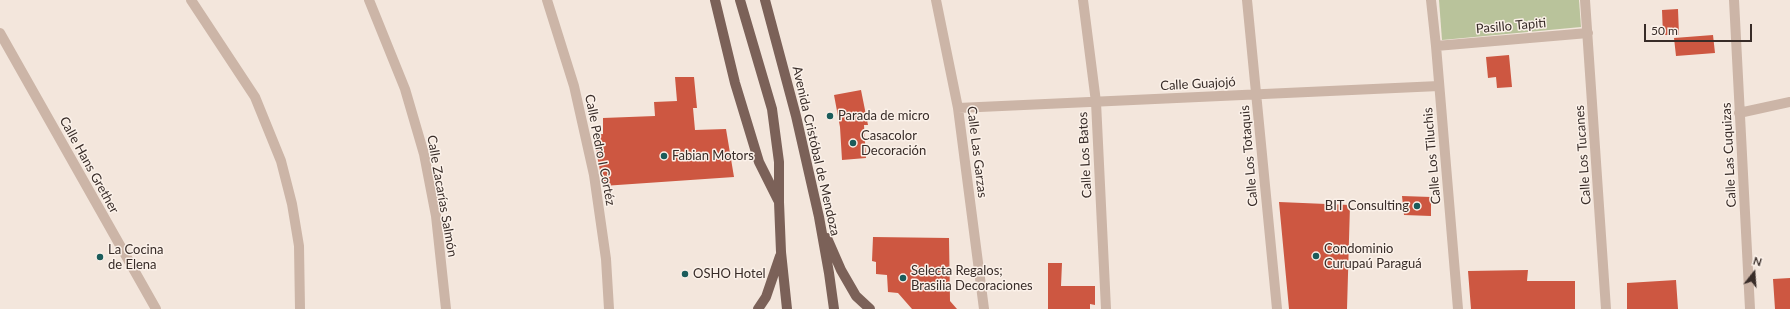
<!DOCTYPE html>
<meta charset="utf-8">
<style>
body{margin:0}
#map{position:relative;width:1790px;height:309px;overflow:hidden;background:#f3e6dc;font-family:Lato,sans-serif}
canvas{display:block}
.north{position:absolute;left:1734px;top:253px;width:40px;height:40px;-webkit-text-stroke:3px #fbf1e9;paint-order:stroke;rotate:17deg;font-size:11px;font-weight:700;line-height:16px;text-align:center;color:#382c28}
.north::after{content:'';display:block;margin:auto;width:14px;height:18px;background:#382c28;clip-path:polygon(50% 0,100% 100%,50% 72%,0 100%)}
.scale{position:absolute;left:1644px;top:24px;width:108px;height:18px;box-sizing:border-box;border:2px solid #382c28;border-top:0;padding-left:5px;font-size:12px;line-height:14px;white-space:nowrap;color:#382c28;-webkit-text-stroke:3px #fbf1e9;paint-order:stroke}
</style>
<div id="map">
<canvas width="1790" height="309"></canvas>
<div class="north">N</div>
<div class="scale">50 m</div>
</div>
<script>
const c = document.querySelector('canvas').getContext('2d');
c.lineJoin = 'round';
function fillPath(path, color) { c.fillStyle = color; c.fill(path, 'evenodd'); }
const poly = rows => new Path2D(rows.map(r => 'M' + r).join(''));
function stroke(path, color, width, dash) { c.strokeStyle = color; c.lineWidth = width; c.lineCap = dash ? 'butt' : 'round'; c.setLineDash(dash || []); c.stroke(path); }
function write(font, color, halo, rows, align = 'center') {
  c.font = font + ' Lato,sans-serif'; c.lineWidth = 3; c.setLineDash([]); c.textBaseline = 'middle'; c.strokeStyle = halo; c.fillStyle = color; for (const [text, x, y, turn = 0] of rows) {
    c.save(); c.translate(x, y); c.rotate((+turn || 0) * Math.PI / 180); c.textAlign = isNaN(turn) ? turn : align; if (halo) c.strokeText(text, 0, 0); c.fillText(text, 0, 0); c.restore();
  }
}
fillPath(poly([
 [1439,0,1579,0,1581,27,1442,40]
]), '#b9c39b');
fillPath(poly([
 [1678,9,1679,35,1663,35,1662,10],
 [1713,35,1715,53,1676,56,1674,38],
 [1509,55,1512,87,1497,88,1496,77,1488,78,1486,57],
 [675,77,694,77,697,108,693,108,695,130,726,129,734,177,603,186,593,135,603,134,603,118,655,116,654,102,677,101],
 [861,90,868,125,864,125,866,158,842,160,840,127,834,95],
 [1402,196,1431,197,1431,216,1404,215],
 [1279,202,1350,205,1347,309,1289,309],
 [873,237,949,238,950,301,957,309,912,309,898,293,888,292,887,275,876,274,876,262,872,261],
 [1048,263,1062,263,1061,286,1095,286,1095,305,1090,304,1090,309,1048,309],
 [1528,270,1527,281,1575,281,1575,309,1471,309,1468,271],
 [1790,278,1790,309,1775,309,1773,279],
 [1676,280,1678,309,1627,309,1627,283]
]), '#cd5741');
stroke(poly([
 [191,0,255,97,281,161,292,204,299,246,300,309],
 [369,0,405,89,424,154,436,216,446,309],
 [547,0,574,86,594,175,606,259,609,309],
 [936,0,958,108,984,309],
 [1083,0,1096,102,1106,309],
 [1247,0,1277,309],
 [1431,0,1436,46,1458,309],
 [1585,0,1606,309],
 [1734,0,1750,309],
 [0,33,156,309],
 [1436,46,1588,33],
 [958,108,1439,86],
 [1739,113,1790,102]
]), '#ccb5a7', 10);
stroke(poly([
 [715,0,735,83,759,162,778,200],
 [740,0,772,109,779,162,779,202,781,252,787,309],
 [765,0,796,116,819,217,829,273,834,309],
 [827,238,841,270,856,296,870,309],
 [758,309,766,297,780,256]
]), '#7b6158', 10);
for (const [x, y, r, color] of [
 [830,116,4,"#1b5c5b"],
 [853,143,4,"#1b5c5b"],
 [664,156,4,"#1b5c5b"],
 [1417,206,4,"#1b5c5b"],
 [1316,256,4,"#1b5c5b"],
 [100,257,4,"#1b5c5b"],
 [685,274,4,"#1b5c5b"],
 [903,278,4,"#1b5c5b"]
]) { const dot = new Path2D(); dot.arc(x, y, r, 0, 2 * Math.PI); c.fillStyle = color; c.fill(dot); stroke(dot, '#fbf1e9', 1.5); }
write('13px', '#382c28', '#fbf1e9', [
 ["Pasillo Tapiti",1511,26,-5],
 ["Calle Guajojó",1198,84,-3],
 ["Calle Pedro I Cortéz",600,150,79],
 ["Avenida Cristóbal de Mendoza",816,151,77],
 ["Calle Las Garzas",977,152,83],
 ["Calle Los Batos",1085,155,-93],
 ["Calle Los Tucanes",1583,155,-94],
 ["Calle Las Cuquizas",1729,155,-93],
 ["Calle Los Totaquis",1249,156,-95],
 ["Calle Los Tiluchis",1432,156,-95],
 ["Calle Hans Grether",89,165,61],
 ["Calle Zacarías Salmón",442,196,80]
]);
write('13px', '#382c28', '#fbf1e9', [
 ["Parada de micro",838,116],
 ["Casacolor",861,136],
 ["Decoración",861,151],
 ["Fabian Motors",672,156],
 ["BIT Consulting",1409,206,"right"],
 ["Condominio",1324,249],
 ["Curupaú Paraguá",1324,264],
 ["La Cocina",108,250],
 ["de Elena",108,265],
 ["Selecta Regalos;",911,271],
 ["Brasilia Decoraciones",911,286],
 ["OSHO Hotel",693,274]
], 'left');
</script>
